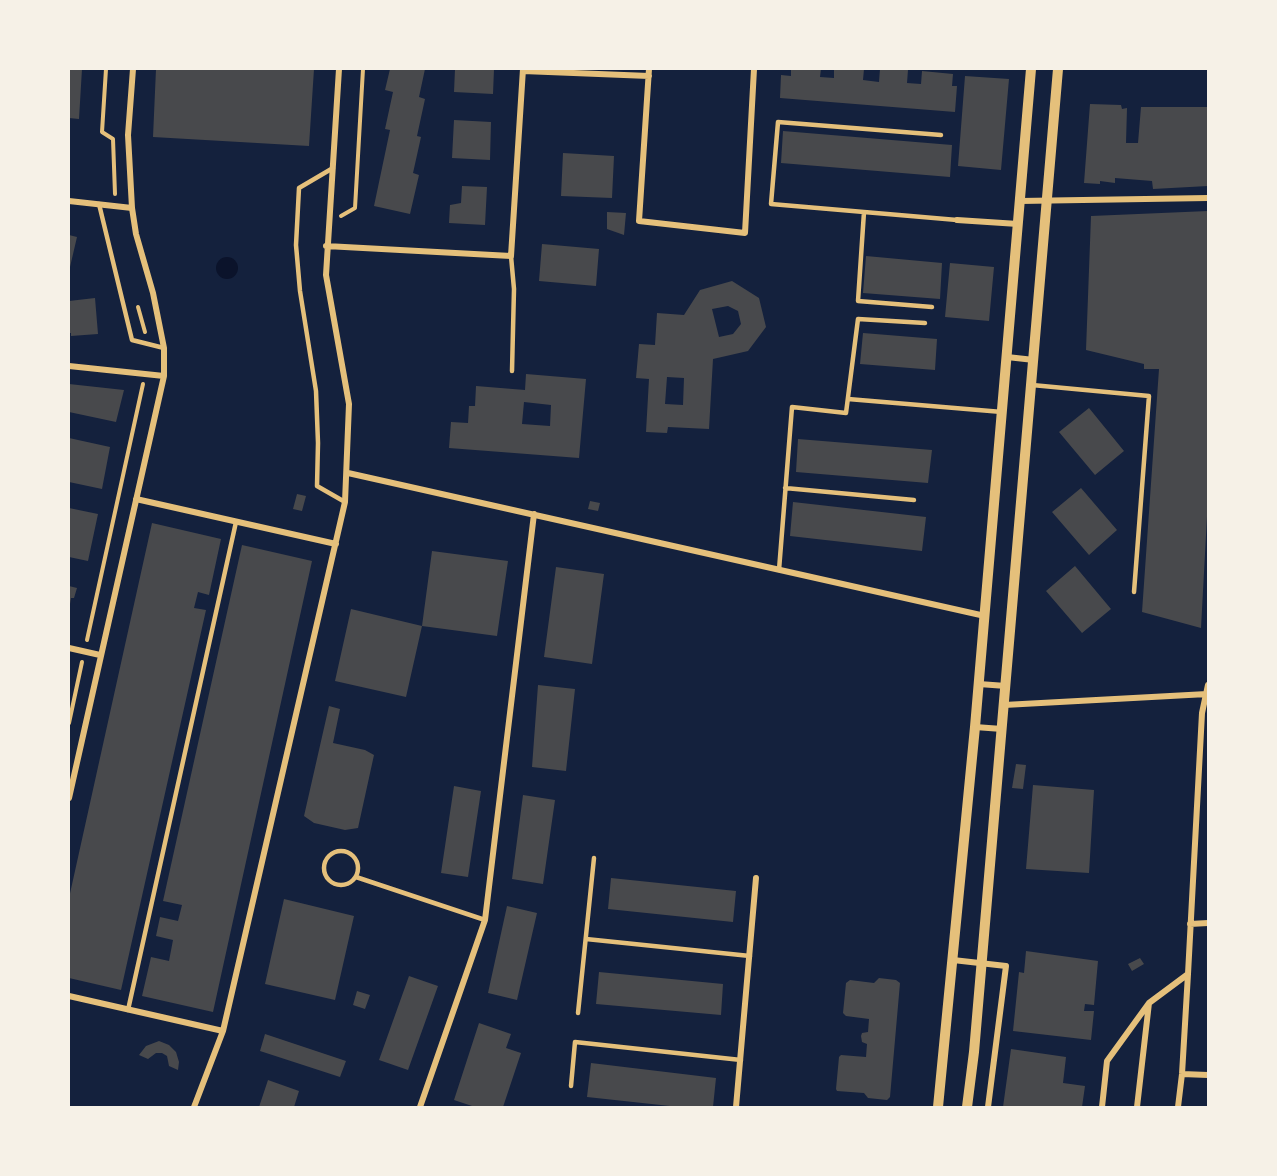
<!DOCTYPE html>
<style>
body{margin:0}
#map{position:relative;width:1277px;height:1176px;overflow:hidden;background:#14213d;font-family:Poppins,sans-serif}
canvas{display:block}
.frame{position:absolute;inset:0;border:70px solid #f6f1e7;pointer-events:none}
</style>
<div id="map">
<canvas width="1277" height="1176"></canvas>
<div class="frame"></div>
</div>
<script>
const c = document.querySelector('canvas').getContext('2d');
c.lineJoin = 'round';
function fillPath(path, color) { c.fillStyle = color; c.fill(path, 'evenodd'); }
const poly = rows => new Path2D(rows.map(r => 'M' + r).join(''));
function stroke(path, color, width, dash) { c.strokeStyle = color; c.lineWidth = width; c.lineCap = dash ? 'butt' : 'round'; c.setLineDash(dash || []); c.stroke(path); }
fillPath(poly([
 '216 268a11 11 0 1 1 22 0a11 11 0 1 1-22 0Z'
]), '#0b132b');
fillPath(poly([
 [69,69,82,69,79,119,69,118],
 [156,69,314,69,309,146,153,137],
 [390,69,425,69,419,97,425,99,417,136,421,137,413,173,419,175,410,214,374,206,390,130,385,129,393,92,385,90],
 [455,69,494,69,493,94,454,92],
 [791,69,821,69,820,77,834,78,834,69,864,69,863,80,879,82,880,69,908,70,907,83,921,84,922,71,953,74,952,86,957,86,955,112,780,98,781,75,791,76],
 [965,76,1009,79,1001,170,958,166],
 [1090,104,1121,105,1122,109,1127,108,1126,143,1138,143,1141,107,1208,107,1208,186,1153,189,1152,181,1115,178,1115,183,1100,181,1100,184,1084,183],
 [454,120,491,122,490,160,452,158],
 [783,131,952,145,950,177,781,163],
 [563,153,614,156,612,198,561,196],
 [462,186,487,187,485,225,449,223,450,205,461,203],
 [1208,211,1208,498,1201,628,1142,612,1159,369,1144,369,1144,364,1086,350,1091,216],
 [607,212,626,213,624,235,607,229],
 [69,235,77,237,70,267,69,267],
 [542,244,599,249,596,286,539,281],
 [866,256,942,263,940,299,863,293],
 [950,263,994,267,989,321,945,317],
 [732,281,759,298,766,327,748,351,713,359,709,429,668,427,667,433,646,432,649,379,636,378,639,344,655,345,657,313,684,315,700,290],
 [728,306,738,311,741,324,733,334,719,337,712,309],
 [667,377,684,378,683,405,665,404],
 [95,298,98,334,71,336,71,333,69,333,69,301],
 [863,333,937,339,935,370,860,364],
 [526,374,586,379,579,458,449,448,451,422,468,423,469,406,475,406,476,386,525,390],
 [524,402,551,405,550,426,522,424],
 [69,384,124,390,116,422,69,412],
 [1089,408,1124,451,1095,475,1059,432],
 [69,438,110,447,102,489,69,482],
 [798,439,932,450,928,483,796,472],
 [1081,488,1117,530,1089,555,1052,512],
 [297,494,306,496,302,511,293,509],
 [590,501,600,503,598,511,588,509],
 [793,502,926,517,922,551,790,536],
 [69,508,98,514,88,561,69,557],
 [152,523,221,539,209,595,198,592,194,608,206,610,121,990,69,978,69,898],
 [242,545,312,561,213,1012,142,996,151,957,169,961,173,940,156,936,160,917,178,921,182,905,163,901],
 [432,551,508,561,497,636,422,626],
 [1075,566,1111,609,1082,633,1046,591],
 [556,567,604,574,592,664,544,657],
 [69,586,77,588,74,598,71,598,70,604],
 [351,609,422,626,406,697,335,681],
 [538,685,575,689,566,771,532,767],
 [329,706,340,709,333,743,365,750,374,755,358,828,345,830,314,823,304,816],
 [1016,764,1026,765,1023,789,1012,788],
 [1033,785,1094,790,1089,873,1026,869],
 [454,786,481,791,468,877,441,873],
 [523,795,555,800,543,884,512,879],
 [611,878,736,891,733,922,608,909],
 [284,899,354,916,335,1000,265,984],
 [507,906,537,913,517,1000,488,993],
 [1026,951,1098,961,1094,1005,1085,1004,1084,1011,1094,1011,1091,1040,1013,1031,1019,972,1024,973],
 [1140,958,1144,964,1132,971,1128,964],
 [599,972,723,984,721,1015,596,1004],
 [409,976,438,986,408,1070,379,1060],
 [879,978,896,980,900,983,890,1097,887,1100,868,1098,864,1093,837,1091,836,1089,839,1057,841,1055,866,1057,867,1044,862,1042,861,1036,862,1033,868,1032,869,1019,846,1016,843,1013,846,983,850,980,874,983],
 [357,991,370,995,365,1009,353,1005],
 [479,1023,511,1034,506,1048,521,1053,503,1107,475,1107,454,1100],
 [265,1034,346,1061,340,1077,260,1051],
 [159,1041,169,1045,176,1052,179,1062,178,1070,169,1066,167,1056,162,1053,156,1053,148,1059,139,1055,146,1046],
 [1011,1049,1066,1057,1063,1083,1085,1086,1082,1107,1003,1107],
 [591,1063,716,1078,713,1107,679,1107,587,1097],
 [268,1080,299,1091,294,1107,259,1107]
]), '#48494c');
stroke(poly([
 [106,69,102,132,113,139,115,194],
 [341,216,355,208,363,69],
 [138,307,145,332],
 [87,640,143,384],
 [69,723,82,662]
]), '#e5c07b', 4);
stroke(poly([
 [941,135,778,122,771,204,957,220],
 [333,168,299,188,296,245,300,291,316,391,318,443,317,486,345,502],
 [99,204,132,340,164,348],
 [864,212,858,301,932,307],
 [511,256,514,289,512,371],
 [1032,385,1149,396,1134,592],
 [848,399,1002,412],
 [785,488,914,500],
 [779,570,792,407,846,413,858,319,925,323],
 '324 868a17 17 0 1 1 34 0a17 17 0 1 1-34 0Z',
 [356,877,485,920],
 [586,939,750,956],
 [128,1010,236,522],
 [578,1013,594,858],
 [571,1086,575,1042,741,1060]
]), '#e5c07b', 4.5);
stroke(poly([
 [649,69,639,221,745,233,754,69],
 [523,71,649,76],
 [69,201,132,208],
 [1020,201,1208,198],
 [957,220,1018,224],
 [326,246,511,256,523,69],
 [1007,357,1034,360],
 [69,366,164,376],
 [348,473,985,616],
 [136,499,336,544],
 [69,648,100,655],
 [979,684,1006,686],
 [1004,705,1207,694],
 [975,727,1002,729],
 [69,798,164,376,164,348,153,293,136,234,132,208,128,135,133,69],
 [1190,924,1208,923],
 [953,960,1006,966,988,1107],
 [69,996,223,1031],
 [1182,1074,1208,1075],
 [194,1107,223,1031,345,502,349,404,326,275,339,69],
 [420,1107,485,920,534,514],
 [736,1107,756,878],
 [1102,1107,1107,1061,1149,1003,1188,974,1202,713,1208,685],
 [1137,1107,1149,1003],
 [1178,1107,1182,1074,1188,974]
]), '#e5c07b', 6);
stroke(poly([
 [938,1107,975,727,1031,69],
 [967,1107,974,1052,1058,69]
]), '#e5c07b', 10);
</script>
